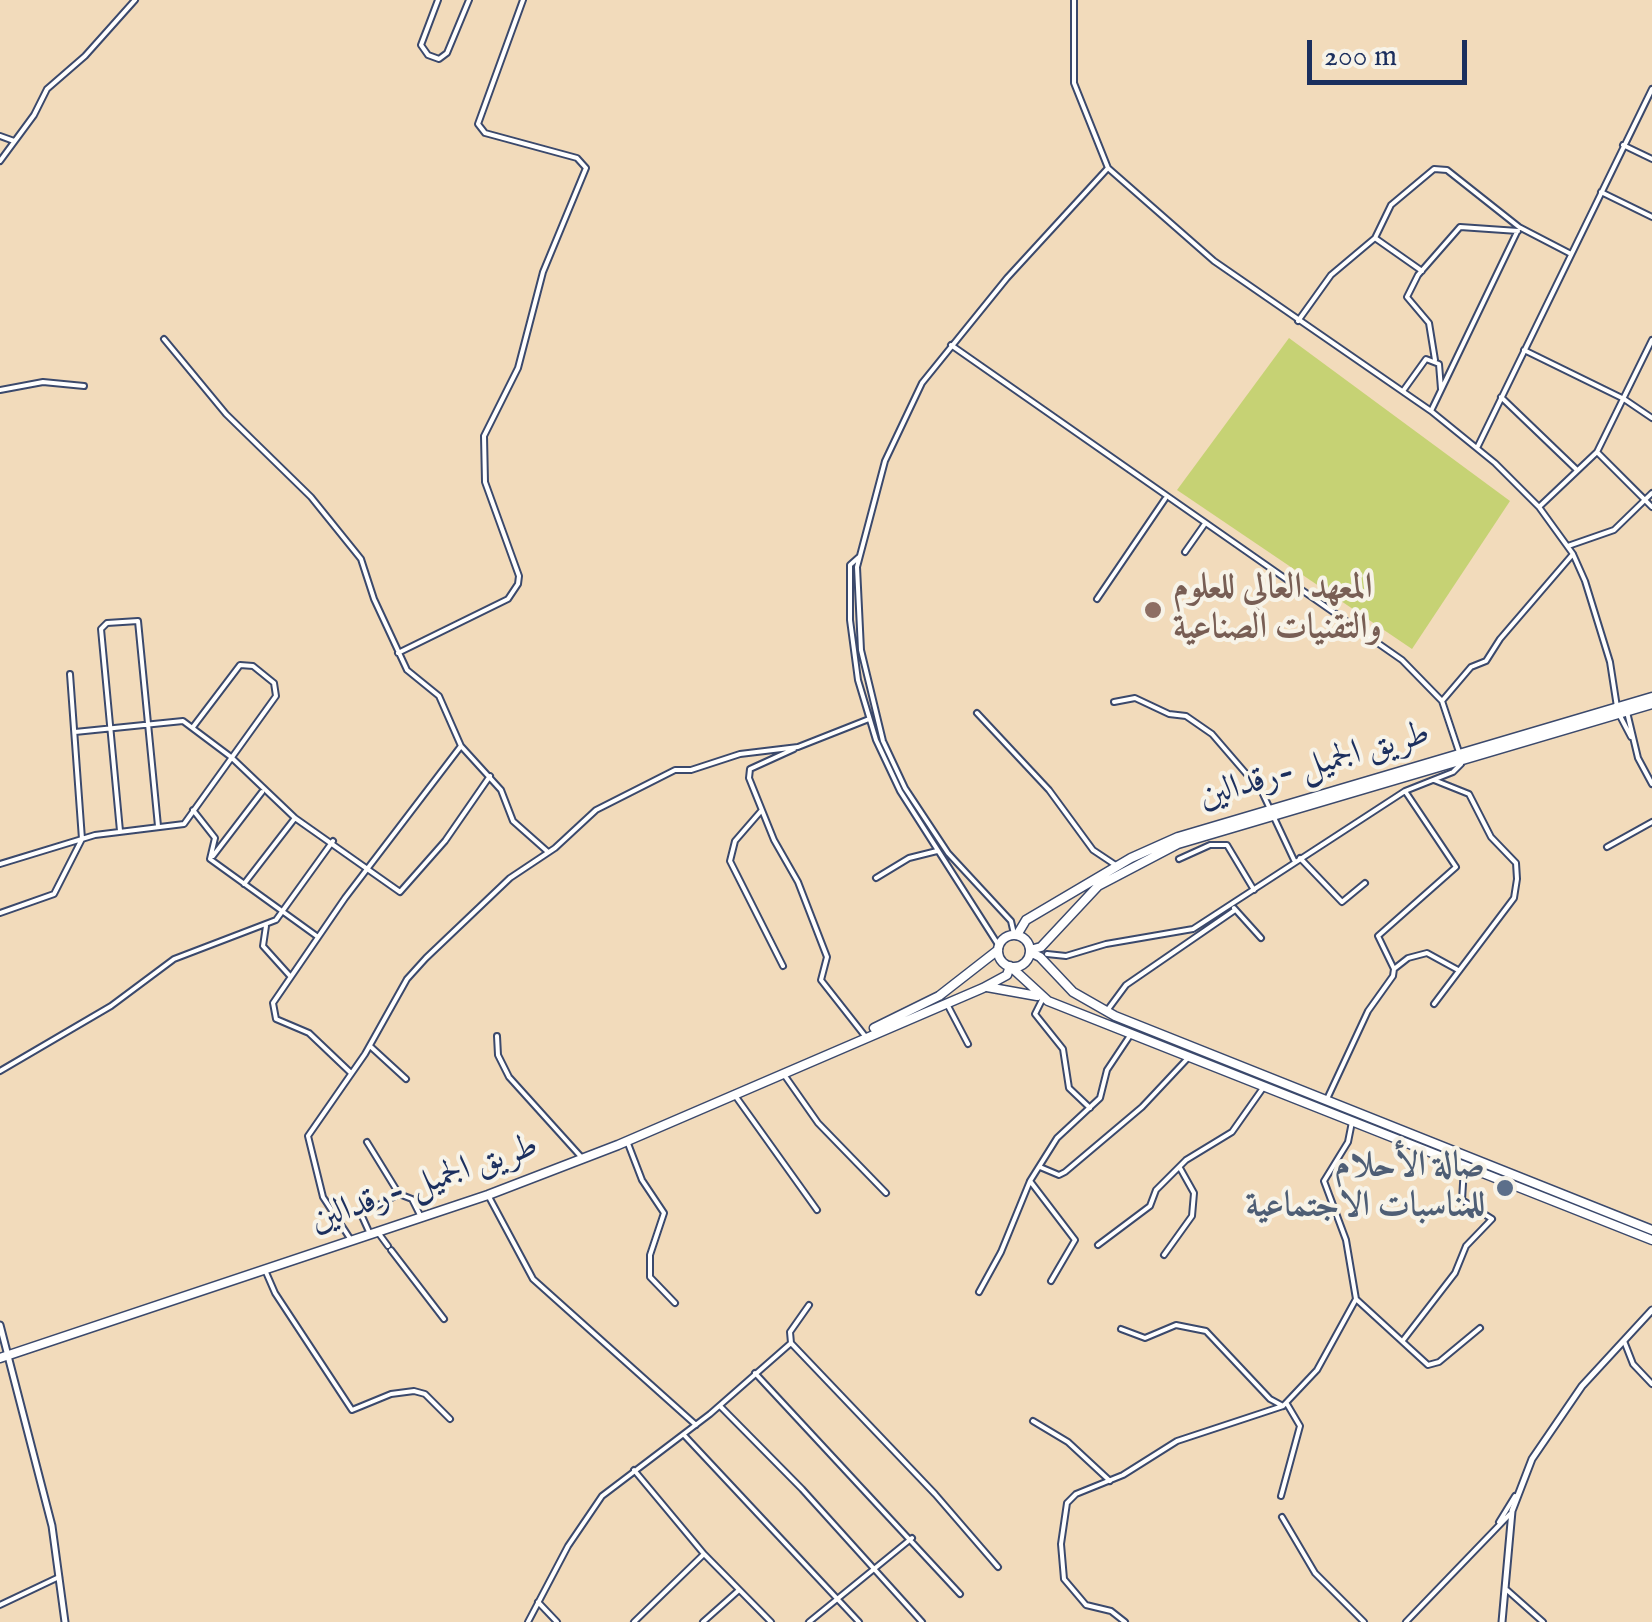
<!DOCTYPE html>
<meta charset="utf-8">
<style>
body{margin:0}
#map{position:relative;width:1652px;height:1622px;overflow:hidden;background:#f2dbbb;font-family:"IM FELL English",serif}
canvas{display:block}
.scale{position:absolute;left:1307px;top:40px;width:160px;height:45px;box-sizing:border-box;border:5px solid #1b2f5e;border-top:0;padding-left:12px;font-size:30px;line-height:35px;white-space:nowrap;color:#1b2f5e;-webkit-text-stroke:8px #f7f3e8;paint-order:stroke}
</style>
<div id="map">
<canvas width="1652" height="1622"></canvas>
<div class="scale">200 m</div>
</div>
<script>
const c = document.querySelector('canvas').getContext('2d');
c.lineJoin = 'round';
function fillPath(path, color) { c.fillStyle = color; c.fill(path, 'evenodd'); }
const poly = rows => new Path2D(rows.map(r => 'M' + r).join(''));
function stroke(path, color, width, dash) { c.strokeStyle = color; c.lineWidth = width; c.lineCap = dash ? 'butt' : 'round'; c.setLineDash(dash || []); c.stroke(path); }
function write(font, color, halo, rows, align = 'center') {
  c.font = font + ' "IM FELL English",Amiri,serif'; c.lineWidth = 8; c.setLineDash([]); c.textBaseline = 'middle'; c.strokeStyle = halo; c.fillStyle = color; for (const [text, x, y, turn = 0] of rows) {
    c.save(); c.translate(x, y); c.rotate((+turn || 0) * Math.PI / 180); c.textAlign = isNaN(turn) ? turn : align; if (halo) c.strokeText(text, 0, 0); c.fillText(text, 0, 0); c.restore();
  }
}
fillPath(poly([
 [1289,338,1510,501,1412,649,1177,490]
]), '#c6d274');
const minor = poly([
 [438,0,421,45,428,55,439,59,447,53,469,0],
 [1074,0,1074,83,1108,168,1214,261,1431,411,1495,463,1539,507,1573,554,1585,581,1610,662,1617,707],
 [0,136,14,141],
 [1623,145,1652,159],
 [0,161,34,115,47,89,85,56,135,0],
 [1601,192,1652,217],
 [1375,238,1422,271],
 [1298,321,1331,275,1375,238,1391,205,1434,169,1447,170,1519,227,1571,254],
 [164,339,226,414,311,497,361,559,374,599,407,670,439,696,461,746,501,790,513,821,548,852],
 [951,345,1402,660,1442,701,1460,755],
 [1524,350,1624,399,1652,418],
 [1435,360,1429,323,1407,297,1418,275,1460,227,1518,231],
 [0,390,43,382,84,386],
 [1403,391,1426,359,1439,364,1441,389],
 [1501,397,1577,470],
 [1431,411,1517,232],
 [1477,448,1652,89],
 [1597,452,1652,507],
 [1539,507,1597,452,1652,340],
 [1568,546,1614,530,1652,493],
 [1185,552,1204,525],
 [859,557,850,565,850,620,858,680,876,740,900,791,999,946],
 [1097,599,1165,499],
 [398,653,508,599,518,584,519,576,485,482,484,436,518,368,543,272,586,168,577,158,485,133,478,124,523,0],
 [1442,701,1471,667,1486,661,1500,639,1573,554],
 [1114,702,1135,698,1169,714,1186,716,1212,734,1262,792,1294,860],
 [1627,712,1638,758,1652,784],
 [977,713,1049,790,1093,850,1117,866],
 [1620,716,1631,737],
 [75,732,183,721,231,757,295,818,400,892,445,841,490,776],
 [794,749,750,769,749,778,774,840,798,882,827,957,821,980,865,1036],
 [193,810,215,838,210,859,318,937],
 [761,811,735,841,730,861,783,966],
 [120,831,101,629,107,623,138,621,158,826],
 [1607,847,1652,822],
 [213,856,262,792],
 [1300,858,1342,902,1365,883],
 [1179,859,1210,845,1227,845,1254,890],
 [0,864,95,835,184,824,276,696,274,683,253,666,240,665,193,727],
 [876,878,909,858,937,851],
 [244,884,295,818],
 [1234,908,1261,938],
 [0,913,54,894,82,839,70,674],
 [266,926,263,946,290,976],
 [1014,934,1011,921,948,853,905,788,883,741,861,650,857,567,885,461,922,383,1007,278,1108,168],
 [1047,954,1066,956,1106,944,1193,929,1405,791,1453,772,1461,764],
 [1394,969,1408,958,1427,953,1458,970],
 [1042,1000,1035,1014,1063,1049,1069,1088,1090,1108],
 [947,1004,968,1044],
 [1434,1004,1514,898,1517,879,1516,863,1491,837,1469,794,1434,780],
 [1106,1012,1126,985,1235,910],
 [497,1036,498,1055,509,1077,583,1159],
 [370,1046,406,1079],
 [0,1071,111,1006,174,959,276,920,333,841],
 [351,1073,309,1033,276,1019,273,1003,345,898,461,746],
 [785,1076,818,1123,886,1193],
 [734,1094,817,1210],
 [1327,1099,1368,1011,1393,976,1394,969,1378,936,1456,867,1405,791],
 [627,1141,642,1180,664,1213,650,1255,650,1277,675,1303],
 [367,1142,399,1194,412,1199,421,1217],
 [1040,1167,1059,1175,1065,1172,1142,1107,1188,1058],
 [1030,1181,1075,1240,1051,1281],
 [488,1195,533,1279,696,1425],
 [377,1231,388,1246],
 [370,1234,361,1214,399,1194],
 [351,1240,323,1197,308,1136,365,1054,407,979,426,958,510,878,555,848,596,810,675,770,691,770,740,754,798,747,869,719],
 [1098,1245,1150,1206,1156,1190,1186,1160,1232,1132,1263,1088],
 [391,1250,444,1319],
 [1164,1255,1192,1216,1194,1193,1180,1168],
 [265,1270,275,1293,352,1410,391,1394,414,1391,425,1394,450,1419],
 [979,1292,1001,1252,1030,1181,1057,1138,1100,1098,1107,1070,1131,1034],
 [1356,1299,1428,1365,1439,1362,1480,1328],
 [1121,1329,1145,1338,1176,1325,1206,1331,1270,1399,1283,1406],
 [1404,1339,1455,1273,1466,1246,1492,1219,1462,1200,1464,1167],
 [1624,1341,1633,1364,1652,1384],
 [791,1343,935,1494,998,1567],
 [755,1373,960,1594],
 [720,1406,802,1489,922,1622],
 [1033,1421,1068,1442,1110,1481],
 [684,1435,859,1622],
 [634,1470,704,1554,771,1622],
 [1281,1496,1300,1426,1287,1404],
 [1282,1517,1315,1573,1364,1622],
 [1499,1522,1515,1496],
 [1507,1590,1543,1622],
 [538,1602,557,1622],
 [0,1605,59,1577],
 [528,1622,568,1546,602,1496,710,1414,791,1343,790,1332,809,1305],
 [634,1622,704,1554],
 [703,1622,739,1590],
 [809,1622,912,1538],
 [1125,1622,1111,1611,1086,1605,1064,1579,1061,1544,1067,1503,1076,1494,1123,1475,1177,1441,1283,1406,1317,1370,1356,1299,1346,1240,1324,1181,1348,1142,1352,1122],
 [1406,1622,1510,1514]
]);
const tertiary = poly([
 [0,1325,52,1526,65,1622],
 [1502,1622,1512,1511,1532,1459,1582,1386,1652,1310]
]);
const primary = poly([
 '998 951a16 16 0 1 1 32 0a16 16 0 1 1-32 0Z',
 [1017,935,1026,920,1131,858,1178,837,1652,697],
 [1030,950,1041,947,1098,886,1178,844,1652,704],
 [1030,952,1040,957,1073,992,1115,1016,1652,1230],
 [1011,967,1048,1001,1652,1240],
 [987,987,1037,996],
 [874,1028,939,996,998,950],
 [0,1358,488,1195,618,1145,983,988,1007,975,1010,966]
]);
stroke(minor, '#3b496c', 8);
stroke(tertiary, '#3b496c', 9);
stroke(primary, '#3b496c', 11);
stroke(minor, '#fff', 4);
stroke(tertiary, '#fff', 5);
stroke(primary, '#fff', 8);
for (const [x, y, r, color] of [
 [1153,610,10,"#8d6e63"],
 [1505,1188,10,"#5c6f8a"]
]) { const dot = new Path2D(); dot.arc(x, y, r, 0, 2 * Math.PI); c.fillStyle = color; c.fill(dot); stroke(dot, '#f7f3e8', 4); }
write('bold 35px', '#785e54', '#f7f3e8', [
 ["المعهد العالي للعلوم",1173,590],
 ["والتقنيات الصناعية",1173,630]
], 'left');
write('35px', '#1b2f5e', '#f7f3e8', [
 ["طريق الجميل -رقدالين",1315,767,-16],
 ["طريق الجميل -رقدالين",425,1185,-19]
]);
write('bold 35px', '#4e5e75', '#f7f3e8', [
 ["صالة الأحلام",1485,1168],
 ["للمناسبات الاجتماعية",1485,1208]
], 'right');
</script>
